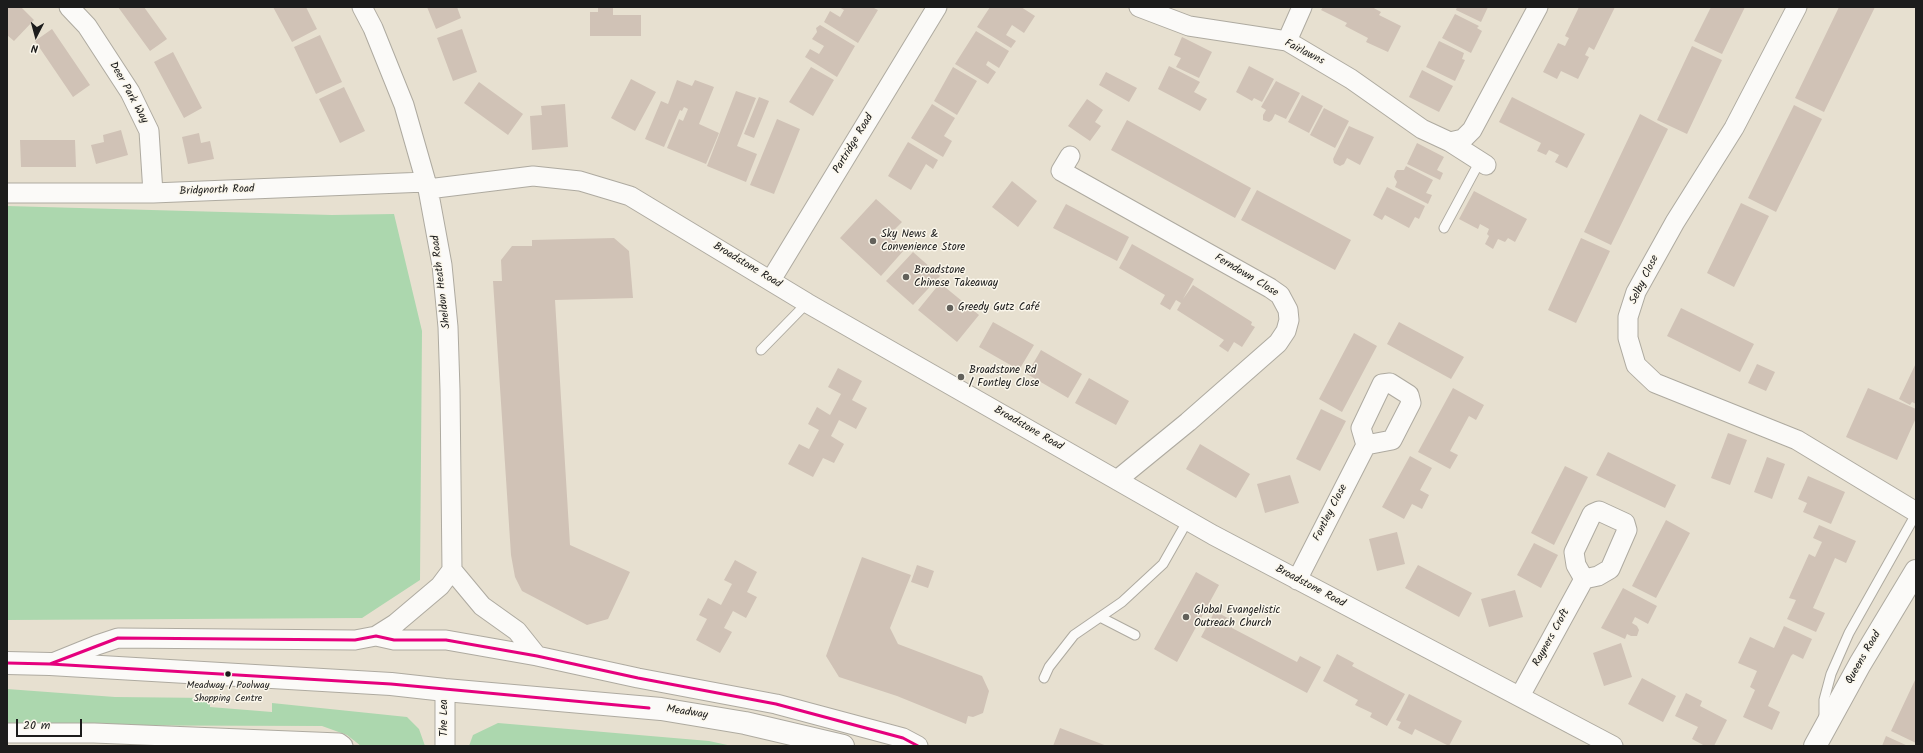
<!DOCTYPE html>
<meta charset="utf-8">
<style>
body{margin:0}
#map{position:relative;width:1923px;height:753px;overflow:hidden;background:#e7e0d0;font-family:Kalam,sans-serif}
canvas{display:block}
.frame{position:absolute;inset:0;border:8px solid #1c1c1c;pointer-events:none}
.north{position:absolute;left:16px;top:16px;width:40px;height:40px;-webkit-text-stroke:3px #fbf7ec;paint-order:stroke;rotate:186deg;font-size:11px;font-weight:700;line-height:16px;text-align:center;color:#1c1c1c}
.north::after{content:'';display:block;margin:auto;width:14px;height:18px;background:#1c1c1c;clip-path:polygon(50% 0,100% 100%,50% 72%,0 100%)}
.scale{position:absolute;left:16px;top:719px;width:66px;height:18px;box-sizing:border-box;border:2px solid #1c1c1c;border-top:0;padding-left:5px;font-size:12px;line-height:14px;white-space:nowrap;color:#1c1c1c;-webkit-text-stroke:3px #fbf7ec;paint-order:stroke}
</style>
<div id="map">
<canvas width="1923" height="753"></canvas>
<div class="frame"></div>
<div class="north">N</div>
<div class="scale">20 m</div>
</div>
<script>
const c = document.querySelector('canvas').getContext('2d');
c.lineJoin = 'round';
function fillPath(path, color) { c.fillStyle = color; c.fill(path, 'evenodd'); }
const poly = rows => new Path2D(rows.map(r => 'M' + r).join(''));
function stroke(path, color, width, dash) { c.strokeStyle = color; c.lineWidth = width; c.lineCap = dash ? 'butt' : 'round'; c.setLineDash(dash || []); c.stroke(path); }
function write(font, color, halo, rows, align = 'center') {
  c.font = font + ' Kalam,sans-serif'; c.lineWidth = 3; c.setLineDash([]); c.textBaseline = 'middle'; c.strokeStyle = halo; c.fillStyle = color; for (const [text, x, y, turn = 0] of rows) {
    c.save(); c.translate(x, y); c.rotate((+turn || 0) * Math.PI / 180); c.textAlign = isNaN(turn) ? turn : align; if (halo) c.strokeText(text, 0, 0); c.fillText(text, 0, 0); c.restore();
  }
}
fillPath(poly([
 [7,206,332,215,394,214,422,331,420,580,362,618,7,620],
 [7,689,115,697,210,698,210,707,272,712,272,703,407,717,419,729,425,746,361,746,347,735,322,726,7,725],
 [498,723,709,741,732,746,469,746,473,735]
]), '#acd7ae');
fillPath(poly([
 [7,7,21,7,34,20,14,41,7,35],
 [118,7,144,7,167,39,150,51],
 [273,7,306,7,317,29,292,42],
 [427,7,457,7,461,18,436,29],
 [598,7,613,7,613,15,641,15,641,36,590,36,590,12,598,12],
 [839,7,872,7,878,10,858,43,824,22,830,11,840,17,844,10],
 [990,7,1021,7,1035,16,1024,33,1012,25,1006,35,1016,41,1011,48,977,27],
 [1323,7,1372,7,1381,12,1379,15,1401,26,1388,52,1366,42,1368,38,1345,26,1347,23,1321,10],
 [1457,7,1488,7,1481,22,1456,10],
 [1579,7,1615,7,1594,50,1589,47,1585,55,1589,57,1578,79,1561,71,1557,79,1543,72,1558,43,1565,46,1569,38,1565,36],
 [1711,7,1745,7,1722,54,1694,41],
 [1839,7,1875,7,1824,112,1795,98],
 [1455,14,1479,26,1477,28,1482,31,1471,53,1442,38],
 [820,25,855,46,837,77,805,57,810,49,819,54,824,46,812,39,817,32,816,28],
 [52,29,90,85,73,97,35,41],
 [462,29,477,72,453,81,437,38],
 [976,31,1009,51,999,68,988,61,986,65,996,72,988,84,955,64],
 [320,35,342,82,316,94,294,47],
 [1182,37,1212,52,1199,78,1176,67,1181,58,1174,55],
 [1439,41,1464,53,1462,59,1465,60,1455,81,1426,67],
 [1692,46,1722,60,1687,134,1657,120],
 [173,52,202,108,184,118,154,62],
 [1169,66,1200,82,1194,92,1207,99,1200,111,1158,89],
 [1249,66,1274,79,1262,102,1254,98,1252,101,1236,92],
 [811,67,834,80,813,116,789,102],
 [953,67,977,81,957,115,934,101],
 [1422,70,1453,86,1439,112,1409,97],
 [1106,72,1137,88,1129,102,1099,85],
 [631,79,656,92,635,131,611,118],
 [677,80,692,86,695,80,714,87,699,124,719,133,706,164,667,148,679,119,683,121,688,109,684,107,682,111,680,110,664,147,645,139,661,101,668,104],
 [1276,81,1300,93,1286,119,1275,114,1272,120,1269,122,1263,120,1263,115,1266,110,1261,107],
 [479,82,523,114,508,135,464,103],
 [344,87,365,131,340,143,319,99],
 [736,91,756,98,737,146,757,154,746,182,707,166],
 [1302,95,1323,106,1309,133,1288,122],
 [759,97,769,101,754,138,744,134],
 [1512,97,1585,134,1567,168,1555,162,1559,155,1549,150,1546,155,1537,151,1541,143,1499,122],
 [1087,99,1103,110,1095,122,1101,126,1090,141,1068,126],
 [565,104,568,147,532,150,530,116,542,115,541,106],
 [932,104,955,118,944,136,952,141,943,157,911,138],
 [1794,105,1822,119,1776,212,1748,198],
 [1324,108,1349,121,1335,148,1310,135],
 [1640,114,1668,129,1611,245,1584,232],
 [777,119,800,129,774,194,750,185],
 [1127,120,1251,188,1235,218,1111,150],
 [1349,126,1374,137,1360,165,1347,158,1344,164,1340,166,1334,163,1333,159],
 [121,130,128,155,96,164,91,145,104,142,103,135],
 [199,133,201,143,210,141,214,159,188,164,182,137],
 [20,140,75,140,76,167,21,167],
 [908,142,938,160,933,169,926,164,911,190,888,176],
 [1417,143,1444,157,1437,170,1443,173,1440,180,1407,164],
 [1406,166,1433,180,1426,193,1432,195,1428,204,1395,187,1397,182,1394,177,1395,173,1397,170,1404,170],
 [1012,181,1037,201,1018,227,992,207],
 [1387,187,1425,206,1419,219,1415,217,1409,228,1385,215,1382,220,1373,215],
 [1257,190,1351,240,1335,270,1241,220],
 [1474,191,1527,219,1515,242,1508,238,1505,242,1498,239,1493,249,1485,244,1489,236,1487,234,1489,229,1480,224,1478,229,1459,219],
 [876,199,902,222,889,235,905,249,881,276,840,238],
 [1741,203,1769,216,1734,287,1707,273],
 [1066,204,1129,237,1117,261,1053,228],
 [614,238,629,251,633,298,555,300,570,545,630,572,608,619,587,625,522,591,515,577,511,555,493,281,502,281,501,260,512,246,532,246,532,240],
 [1581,238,1610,251,1576,323,1548,310],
 [1132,244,1194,279,1183,299,1193,285,1252,322,1251,325,1255,327,1242,347,1234,342,1228,352,1219,346,1224,340,1177,310,1181,303,1176,300,1170,310,1160,304,1165,295,1119,268],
 [913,252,940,276,913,305,886,281],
 [940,283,979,315,957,342,918,310],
 [1681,308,1754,344,1740,372,1667,336],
 [993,322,1034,345,1019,370,979,347],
 [1399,322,1464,357,1451,379,1387,344],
 [1354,333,1377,346,1342,412,1319,399],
 [1041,350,1082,374,1068,398,1027,374],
 [1916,363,1916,404,1912,402,1910,405,1899,399],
 [1757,364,1775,372,1766,391,1748,383],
 [838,368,862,381,852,400,867,408,856,429,839,420,831,436,844,444,834,463,823,458,813,477,788,464,799,444,809,449,819,430,808,424,817,407,830,415,841,394,828,387],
 [1089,378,1129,401,1116,425,1075,403],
 [1453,388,1484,405,1476,420,1469,416,1450,451,1458,455,1450,469,1418,452],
 [1868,388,1916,409,1916,418,1897,460,1846,437],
 [1321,409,1346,421,1320,471,1296,459],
 [1728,433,1747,440,1730,485,1711,478],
 [1200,444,1250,474,1236,498,1186,469],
 [1608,452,1676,485,1665,508,1596,475],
 [1410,456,1432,468,1420,490,1429,495,1422,509,1412,504,1404,519,1382,507],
 [1767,457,1785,464,1772,499,1754,492],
 [1565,466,1588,477,1554,545,1531,533],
 [1290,475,1299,503,1265,513,1257,484],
 [1808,476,1845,492,1831,524,1803,512,1807,503,1798,499],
 [1666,520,1690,533,1656,598,1632,586],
 [1819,525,1856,541,1846,563,1835,558,1813,608,1825,613,1816,632,1787,619,1796,600,1789,598,1809,554,1815,557,1822,542,1813,538],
 [1397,532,1405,564,1377,571,1369,539],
 [1534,543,1558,555,1541,588,1517,575],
 [862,557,911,575,890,628,898,644,982,676,989,691,983,713,973,717,968,716,966,724,897,696,839,677,826,656],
 [735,560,757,572,747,592,757,597,746,618,733,611,724,628,732,632,720,653,696,640,707,619,699,615,708,598,721,605,732,584,724,580],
 [917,565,934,571,928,588,911,582],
 [1418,565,1472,593,1459,617,1405,588],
 [1196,572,1219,585,1177,662,1154,649],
 [1623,588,1657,606,1648,624,1635,617,1632,623,1637,626,1639,630,1637,636,1631,636,1627,634,1625,639,1601,628],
 [1515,590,1523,617,1489,627,1481,599],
 [1215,611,1235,622,1232,628,1297,662,1300,656,1321,667,1307,693,1201,637],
 [1784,626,1812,639,1803,659,1793,654,1791,656,1768,706,1780,712,1772,730,1743,717,1755,690,1750,687,1757,671,1738,663,1750,637,1774,648],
 [1621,643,1632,677,1604,686,1593,653],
 [1337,654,1354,663,1352,666,1405,694,1387,726,1370,717,1372,713,1355,705,1358,700,1323,681],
 [1642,678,1676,696,1663,722,1628,704],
 [1916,678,1916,743,1891,731],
 [1686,693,1702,701,1700,706,1727,720,1714,746,1705,746,1692,739,1698,727,1675,716],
 [1409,694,1462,721,1449,746,1415,729,1412,735,1398,728,1401,722,1396,720],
 [1060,728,1107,746,1053,746],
 [1886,736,1908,746,1882,746]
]), '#d0c2b6');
const service = poly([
 [1444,228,1480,161],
 [761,350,807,303],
 [1100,617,1135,635],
 [1044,678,1049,667,1074,635,1122,602,1163,564,1188,520],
 [1824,718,1824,700,1831,674,1849,633,1916,514]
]);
const minor = poly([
 [69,7,87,26,130,92,149,131,153,193],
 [362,7,373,28,404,105,428,189,442,265,448,327,450,390,452,570],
 [1139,7,1189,26,1287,41,1351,79,1422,129,1450,142,1463,139,1472,130,1538,7],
 [1797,7,1734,128,1675,222,1636,292,1628,317,1628,338,1636,365,1655,383,1797,440,1916,512],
 [1287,41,1302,7],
 [1450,142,1486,165],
 [1070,156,1061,171,1270,288,1280,295,1288,310,1289,320,1286,331,1278,343,1188,422,1117,480],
 [428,189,533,176,580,181,630,196,807,303,1213,535,1613,746],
 [7,193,153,193,426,182],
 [771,280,937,7],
 [452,570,482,606,517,631,537,656],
 [1297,580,1366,445,1361,428,1382,384,1390,383,1409,395,1411,403,1392,440,1366,445],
 [376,636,395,624,440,586,452,570],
 [50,664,97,645,118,638,355,640,376,636,394,640,446,640,537,656,638,678,776,704,903,738,918,746],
 [1520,696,1584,579,1598,576,1610,569,1627,530,1625,523,1599,511,1592,514,1574,552,1576,565,1584,579],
 [7,733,94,733,339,743,343,746],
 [445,746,445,690]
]);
const tertiary = poly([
 [7,663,50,664,391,684,445,690,661,709,745,723,843,746],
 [1815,746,1860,664,1916,571]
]);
stroke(service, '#aeaaa0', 11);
stroke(minor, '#aeaaa0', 21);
stroke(tertiary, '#aeaaa0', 24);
stroke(service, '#fbfaf8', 9);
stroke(minor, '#fbfaf8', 19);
stroke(tertiary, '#fbfaf8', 22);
stroke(poly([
 [7,663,50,664,391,684,649,708],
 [50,664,118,638,355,640,376,636,394,640,446,640,537,656,638,678,776,704,903,738,918,746]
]), '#e5007d', 3);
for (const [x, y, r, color] of [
 [873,241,4,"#63615b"],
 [906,277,4,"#63615b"],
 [950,308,4,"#63615b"],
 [961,377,4,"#63615b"],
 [1186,617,4,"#63615b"],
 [228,674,3.5,"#1c1c1c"]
]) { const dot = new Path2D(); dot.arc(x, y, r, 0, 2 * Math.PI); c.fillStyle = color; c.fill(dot); stroke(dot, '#fbf7ec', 1.5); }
write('10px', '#1c1c1c', '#fbf7ec', [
 ["Meadway / Poolway",228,686],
 ["Shopping Centre",228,699]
]);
write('11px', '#1c1c1c', '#fbf7ec', [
 ["Fairlawns",1304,53,27],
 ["Deer Park Way",128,93,61],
 ["Partridge Road",854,144,-59],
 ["Bridgnorth Road",217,191,-2],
 ["Broadstone Road",747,266,31],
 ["Ferndown Close",1246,276,31],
 ["Selby Close",1645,280,-64],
 ["Sheldon Heath Road",442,282,-97],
 ["Broadstone Road",1028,429,30],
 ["Fontley Close",1331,513,-63],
 ["Broadstone Road",1310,587,28],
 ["Rayners Croft",1552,638,-61],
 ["Queens Road",1864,658,-60],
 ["Meadway",687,713,9],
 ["The Lea",445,718,-90]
]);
write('11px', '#1c1c1c', '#fbf7ec', [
 ["Sky News &",881,235],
 ["Convenience Store",881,248],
 ["Broadstone",914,271],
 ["Chinese Takeaway",914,284],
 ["Greedy Gutz Café",958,308],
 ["Broadstone Rd",969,371],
 ["/ Fontley Close",969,384],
 ["Global Evangelistic",1194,611],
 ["Outreach Church",1194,624]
], 'left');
</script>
